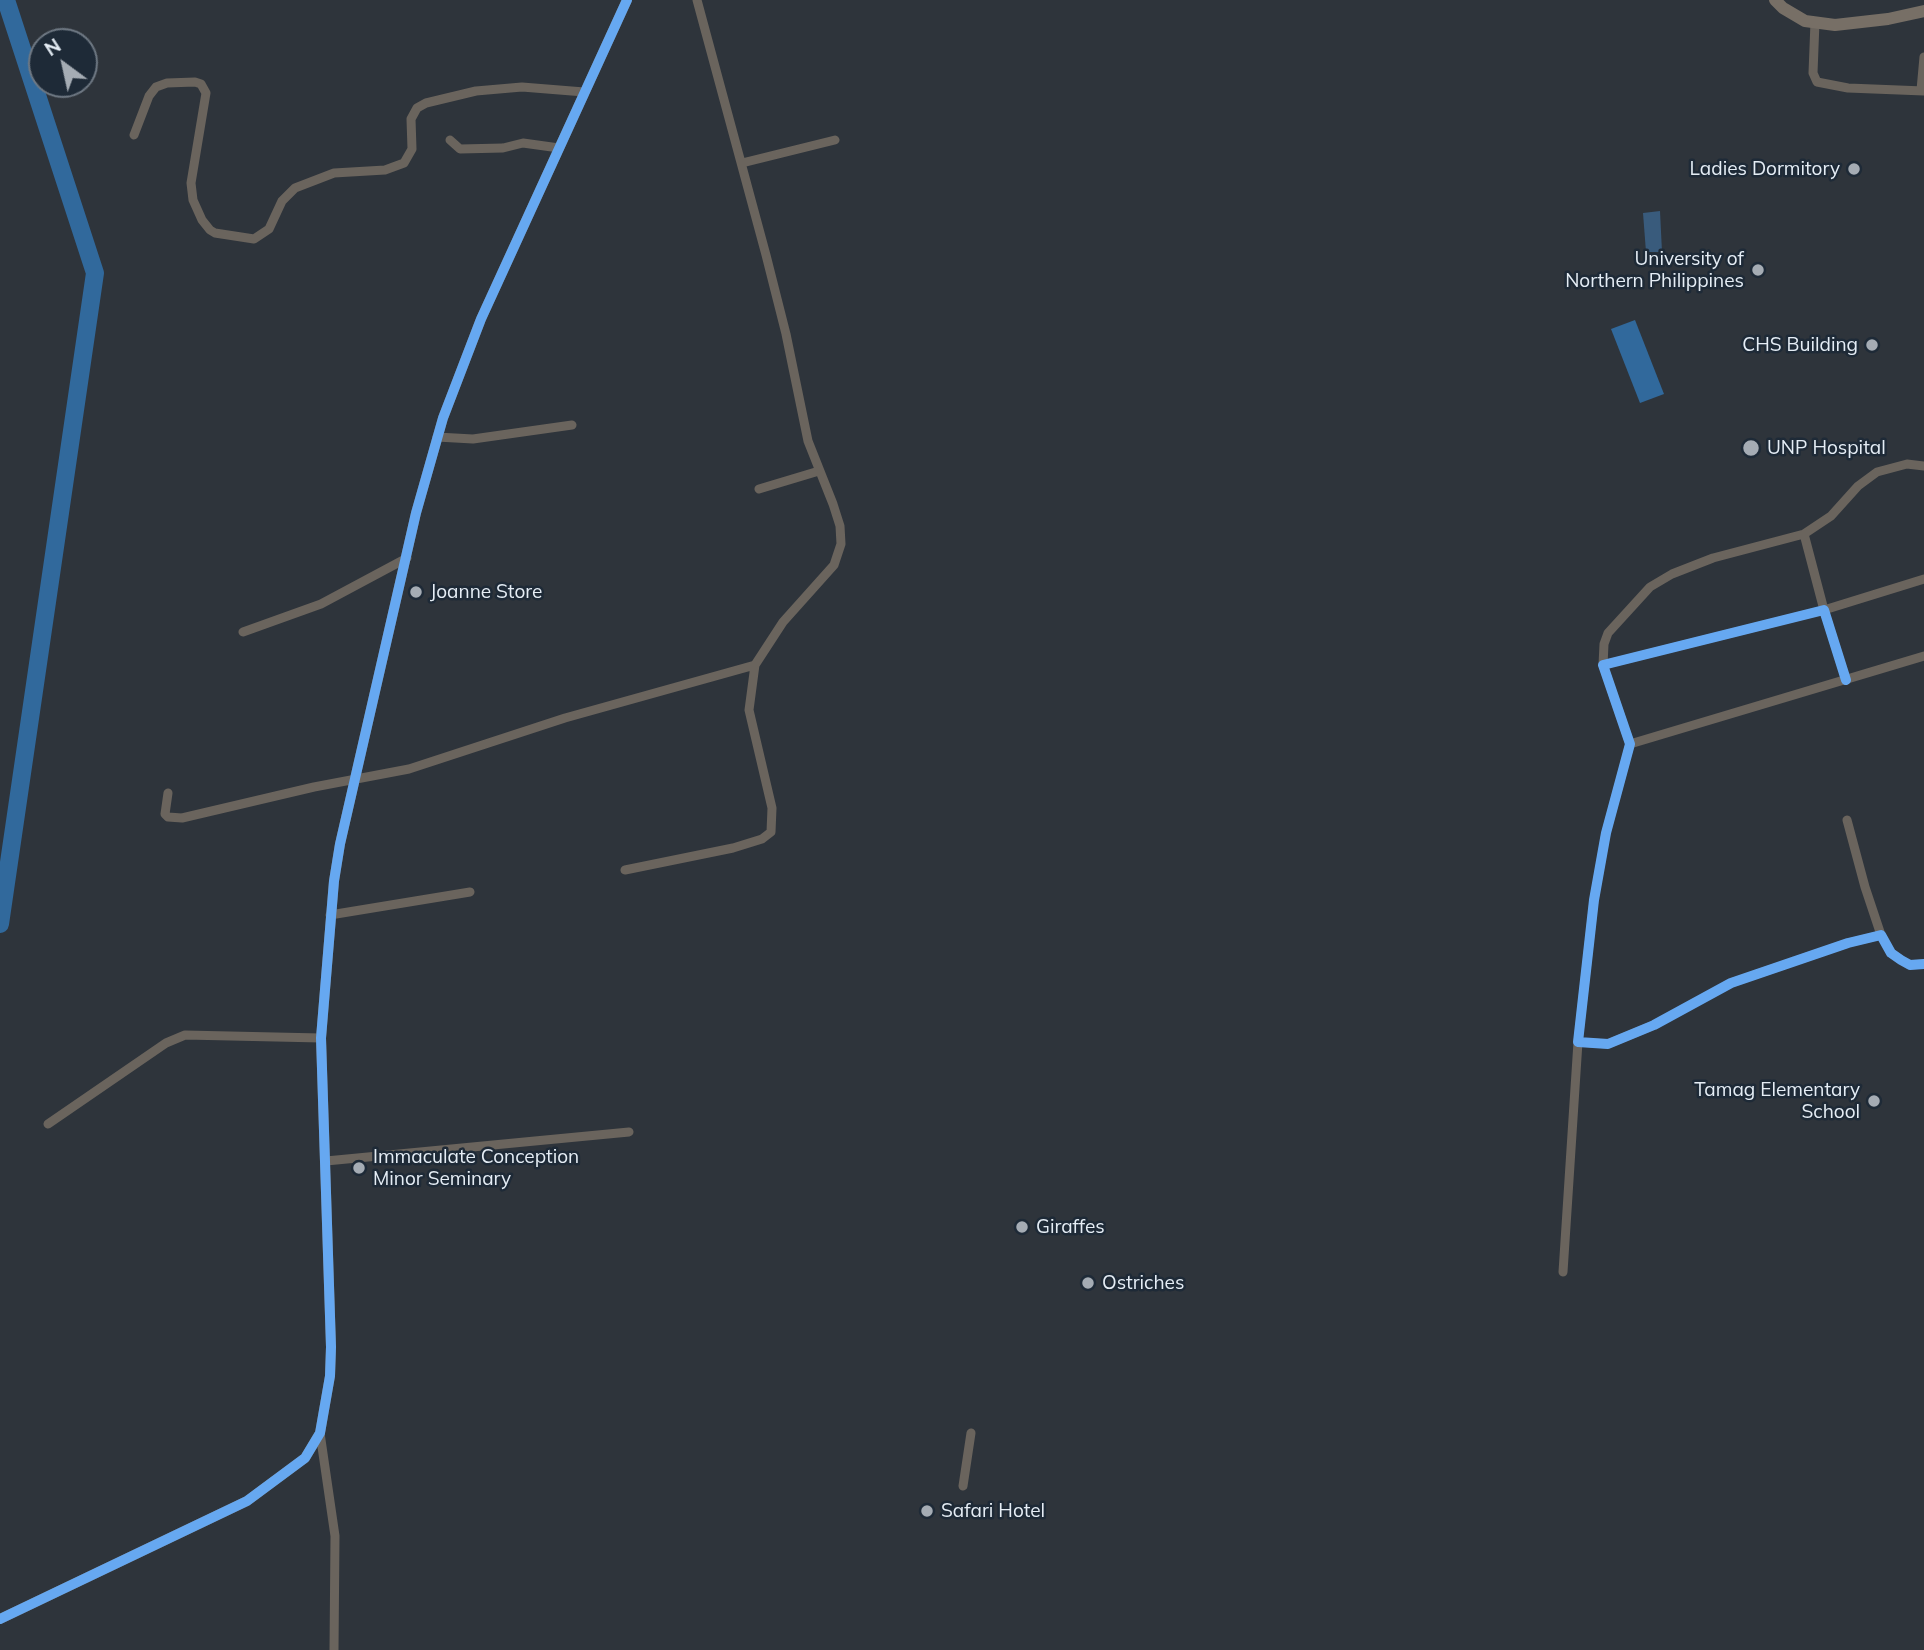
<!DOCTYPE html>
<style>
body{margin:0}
#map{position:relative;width:1924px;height:1650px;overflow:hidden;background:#2e343b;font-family:Mulish,sans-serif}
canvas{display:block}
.north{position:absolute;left:28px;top:28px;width:70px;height:70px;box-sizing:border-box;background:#1e2a37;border:2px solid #6e7883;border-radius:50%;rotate:327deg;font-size:19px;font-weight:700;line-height:28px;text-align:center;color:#e5edf5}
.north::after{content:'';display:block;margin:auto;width:24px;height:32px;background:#a5acb4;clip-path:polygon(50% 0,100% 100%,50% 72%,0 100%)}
</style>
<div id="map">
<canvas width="1924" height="1650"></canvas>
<div class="north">N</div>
</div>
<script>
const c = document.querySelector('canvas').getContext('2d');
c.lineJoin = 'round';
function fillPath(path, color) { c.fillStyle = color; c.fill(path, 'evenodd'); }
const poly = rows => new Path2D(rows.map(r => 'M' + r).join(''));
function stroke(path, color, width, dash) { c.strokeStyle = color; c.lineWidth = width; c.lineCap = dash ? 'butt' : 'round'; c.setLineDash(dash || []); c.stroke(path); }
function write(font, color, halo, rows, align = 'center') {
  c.font = font + ' Mulish,sans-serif'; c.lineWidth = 5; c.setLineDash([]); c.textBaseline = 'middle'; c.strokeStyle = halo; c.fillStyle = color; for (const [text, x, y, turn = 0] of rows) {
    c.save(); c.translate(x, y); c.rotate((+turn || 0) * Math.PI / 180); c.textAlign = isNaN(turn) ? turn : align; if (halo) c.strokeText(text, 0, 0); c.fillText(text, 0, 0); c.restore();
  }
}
fillPath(poly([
 [1660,211,1662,252,1646,252,1643,213]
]), '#395b7c');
fillPath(poly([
 [1635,320,1664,394,1640,403,1611,329]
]), '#31699c');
stroke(poly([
 [0,924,95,273,6,0]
]), '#31699c', 18);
stroke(poly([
 [1815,22,1813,73,1817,82,1848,88,1924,91],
 [1921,90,1924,57],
 [134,135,149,96,156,87,167,83,195,82,201,84,206,93,191,183,193,200,202,220,210,230,215,233,254,239,269,229,282,201,295,188,334,173,385,170,404,163,412,149,411,119,417,108,426,103,476,91,522,87,584,92],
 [450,140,460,149,503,148,523,143,559,148],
 [742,163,835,140],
 [437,437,473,439,572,425],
 [1924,466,1907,464,1877,472,1858,486,1831,516,1804,534,1824,610,1924,579],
 [759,489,819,471],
 [243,632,321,604,407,558],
 [1603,665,1604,644,1608,633,1650,587,1672,574,1713,558,1804,534],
 [1846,680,1824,610,1603,665,1630,744,1606,833,1594,900,1578,1042,1608,1044,1654,1025,1731,983,1848,943,1877,936,1881,935,1891,953,1901,960,1910,965,1924,964],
 [1630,744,1924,656],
 [168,793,165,814,168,817,182,818,314,787,409,769,565,718,755,665],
 [1847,820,1865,887,1881,935],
 [625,870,733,848,762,839,771,832,772,808,749,710,755,665,783,622,834,565,841,544,840,526,833,504,808,441,786,334,766,255,697,0],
 [330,915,470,892],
 [48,1124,166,1043,185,1035,321,1038],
 [326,1161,629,1132],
 [1563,1272,1578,1042],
 [320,1433,335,1536,334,1650],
 [963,1486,971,1433]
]), '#6a645d', 9);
stroke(poly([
 [0,1619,247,1501,305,1458,320,1433,330,1376,331,1347,321,1038,334,881,340,844,416,513,443,418,481,319,627,0]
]), '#6a645d', 10);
stroke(poly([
 [1775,0,1783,8,1805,21,1835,25,1888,19,1924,11]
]), '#776f66', 12);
stroke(poly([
 [1846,680,1824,610,1603,665,1630,744,1606,833,1594,900,1578,1042,1608,1044,1654,1025,1731,983,1848,943,1877,936,1881,935,1891,953,1901,960,1910,965,1924,964],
 [0,1619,247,1501,305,1458,320,1433,330,1376,331,1347,321,1038,334,881,340,844,416,513,443,418,481,319,627,0]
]), '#66a8f1', 10);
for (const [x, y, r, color] of [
 [1854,169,7,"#a5acb4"],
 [1758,270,7,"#a5acb4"],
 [1872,345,7,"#a5acb4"],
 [1751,448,9,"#a5acb4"],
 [416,592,7,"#a5acb4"],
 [1874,1101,7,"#a5acb4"],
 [359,1168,7,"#a5acb4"],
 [1022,1227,7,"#a5acb4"],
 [1088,1283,7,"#a5acb4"],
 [927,1511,7,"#a5acb4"]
]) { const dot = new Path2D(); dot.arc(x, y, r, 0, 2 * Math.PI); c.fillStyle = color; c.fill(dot); stroke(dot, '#1e2a37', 2.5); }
write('19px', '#e5edf5', '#1e2a37', [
 ["Ladies Dormitory",1840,169,"right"],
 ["University of",1744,259,"right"],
 ["Northern Philippines",1744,281,"right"],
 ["CHS Building",1858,345,"right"],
 ["UNP Hospital",1767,448],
 ["Joanne Store",430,592],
 ["Tamag Elementary",1860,1090,"right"],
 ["School",1860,1112,"right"],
 ["Immaculate Conception",373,1157],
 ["Minor Seminary",373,1179],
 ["Giraffes",1036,1227],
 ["Ostriches",1102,1283],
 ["Safari Hotel",941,1511]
], 'left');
</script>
